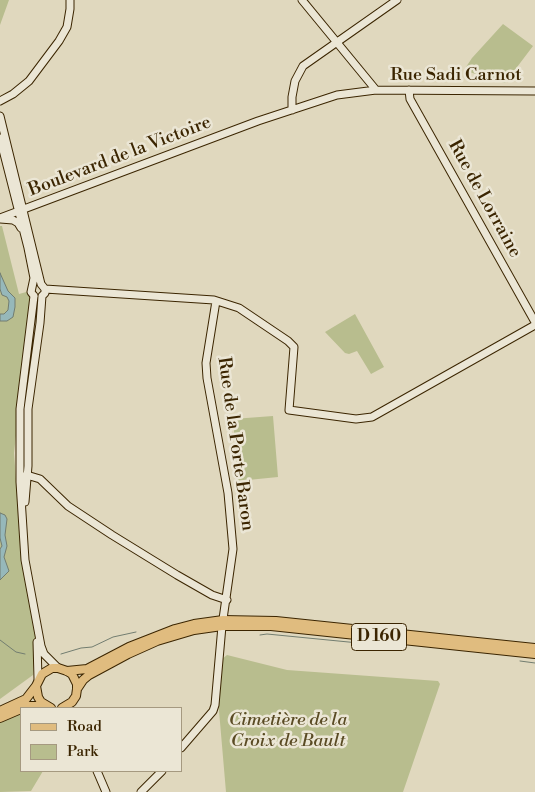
<!DOCTYPE html>
<meta charset="utf-8">
<style>
body{margin:0}
#map{position:relative;width:535px;height:792px;overflow:hidden;background:#e0d8be;font-family:"Libre Bodoni",serif}
canvas{display:block}
.legend{position:absolute;left:20px;top:707px;width:162px;height:65px;box-sizing:border-box;background:#ebe6d5;border:1px solid #a59980;margin:0;padding:6px 9px;list-style:none;font-size:15px;color:#3b2501}
.legend li{display:flex;align-items:center;gap:10px;height:25px}
.legend b{width:25px;border:1px solid #a59980}
</style>
<div id="map">
<canvas width="535" height="792"></canvas>
<ul class="legend">
<li><b style="height:6px;background:#e0bc7f"></b>Road</li>
<li><b style="height:14px;background:#b8bd8e"></b>Park</li>
</ul>
</div>
<script>
const c = document.querySelector('canvas').getContext('2d');
c.lineJoin = 'round';
function fillPath(path, color) { c.fillStyle = color; c.fill(path, 'evenodd'); }
const poly = rows => new Path2D(rows.map(r => 'M' + r).join(''));
function stroke(path, color, width, dash) { c.strokeStyle = color; c.lineWidth = width; c.lineCap = dash ? 'butt' : 'round'; c.setLineDash(dash || []); c.stroke(path); }
function write(font, color, halo, rows, align = 'center') {
  c.font = font + ' "Libre Bodoni",serif'; c.lineWidth = 5; c.setLineDash([]); c.textBaseline = 'middle'; c.strokeStyle = halo; c.fillStyle = color; for (const [text, x, y, turn = 0] of rows) {
    c.save(); c.translate(x, y); c.rotate((+turn || 0) * Math.PI / 180); c.textAlign = isNaN(turn) ? turn : align; if (halo) c.strokeText(text, 0, 0); c.fillText(text, 0, 0); c.restore();
  }
}
fillPath(poly([
 [0,0,9,0,0,25],
 [503,24,533,46,505,83,466,71,467,69,466,67,472,58],
 [0,226,2,226,19,294,30,291,32,296,14,453,22,555,35,636,33,675,0,699],
 [355,314,384,367,371,374,357,351,349,354,345,353,325,332],
 [273,416,278,477,238,481,233,419],
 [227,655,287,670,438,681,440,684,403,792,226,792,218,699,221,660],
 [21,713,21,771,43,771,31,791,0,792,0,722]
]), '#b8bd8e');
const water = poly([
 [0,273,8,291,15,298,15,307,13,317,7,321,0,321,0,314,4,314,8,310,9,301,7,297,2,295,0,289,0,273],
 [0,513,5,515,7,519,5,535,7,546,4,557,9,571,0,580,0,549,2,546,0,538,0,513]
]);
fillPath(water, '#96b8ba');
stroke(water, '#727d70', 1);
stroke(poly([
 [260,635,267,634,379,645],
 [0,640,16,652,25,654],
 [61,654,81,648,92,647,113,637,136,632],
 [520,661,535,663]
]), '#727d70', 1);
const secondary = poly([
 [302,0,376,90],
 [409,90,410,99,535,322],
 [0,101,13,94,29,81,59,41,67,27,70,9,70,0],
 [292,110,292,97,295,81,303,66,397,0],
 [0,116,41,284,45,289],
 [0,138,28,248,34,278,31,292,34,296],
 [0,218,258,121,337,95,376,90,535,91],
 [0,219,13,220,18,223,21,228],
 [45,289,214,300,239,308,288,341,294,347,289,410,356,419,372,417,535,325],
 [34,296,20,409,20,482,25,560,41,646,44,654,58,668],
 [20,476,30,476,40,479,68,506,112,535,177,575,212,595,227,600],
 [25,502,28,466,28,409,40,323,42,296,45,293,45,289],
 [37,642,38,679],
 [181,748,213,711,215,705,222,626,233,549,228,493,207,378,206,363,216,301],
 [97,771,106,792],
 [141,792,162,771]
]);
const primary = poly([
 [67,671,87,669,129,647,175,629,194,624,223,620,276,621,535,648],
 [77,689,83,680,89,675,128,654,157,641,194,630,222,626,271,626,535,654],
 [22,708,28,706,45,705],
 [51,708,41,702,38,697,36,686,42,674,52,668,58,668,67,671,72,674,77,684,77,689,76,696,72,702,62,708],
 [0,711,26,699,36,686],
 [0,718,21,709]
]);
stroke(secondary, '#3b2501', 9);
stroke(primary, '#3b2501', 10);
stroke(secondary, '#ebe6d5', 7);
stroke(primary, '#e0bc7f', 8);
for (const [x, y, w] of [
 [379,637,55]
]) { const box = new Path2D(); box.roundRect(x - w / 2, y - 13.5, w, 27, 4); c.fillStyle = '#ebe6d5'; c.fill(box); stroke(box, '#3b2501', 1); }
write('bold 16px', '#3b2501', null, [
 ["D 160",379,637]
]);
write('18px', '#3b2501', '#ebe6d5', [
 ["Rue Sadi Carnot",456,76],
 ["Boulevard de la Victoire",120,157,-21],
 ["Rue de Lorraine",484,199,61],
 ["Rue de la Porte Baron",235,444,82]
]);
write('italic 18px', '#5a4b24', '#ebe6d5', [
 ["Cimetière de la",288,721],
 ["Croix de Bault",288,742]
]);
</script>
